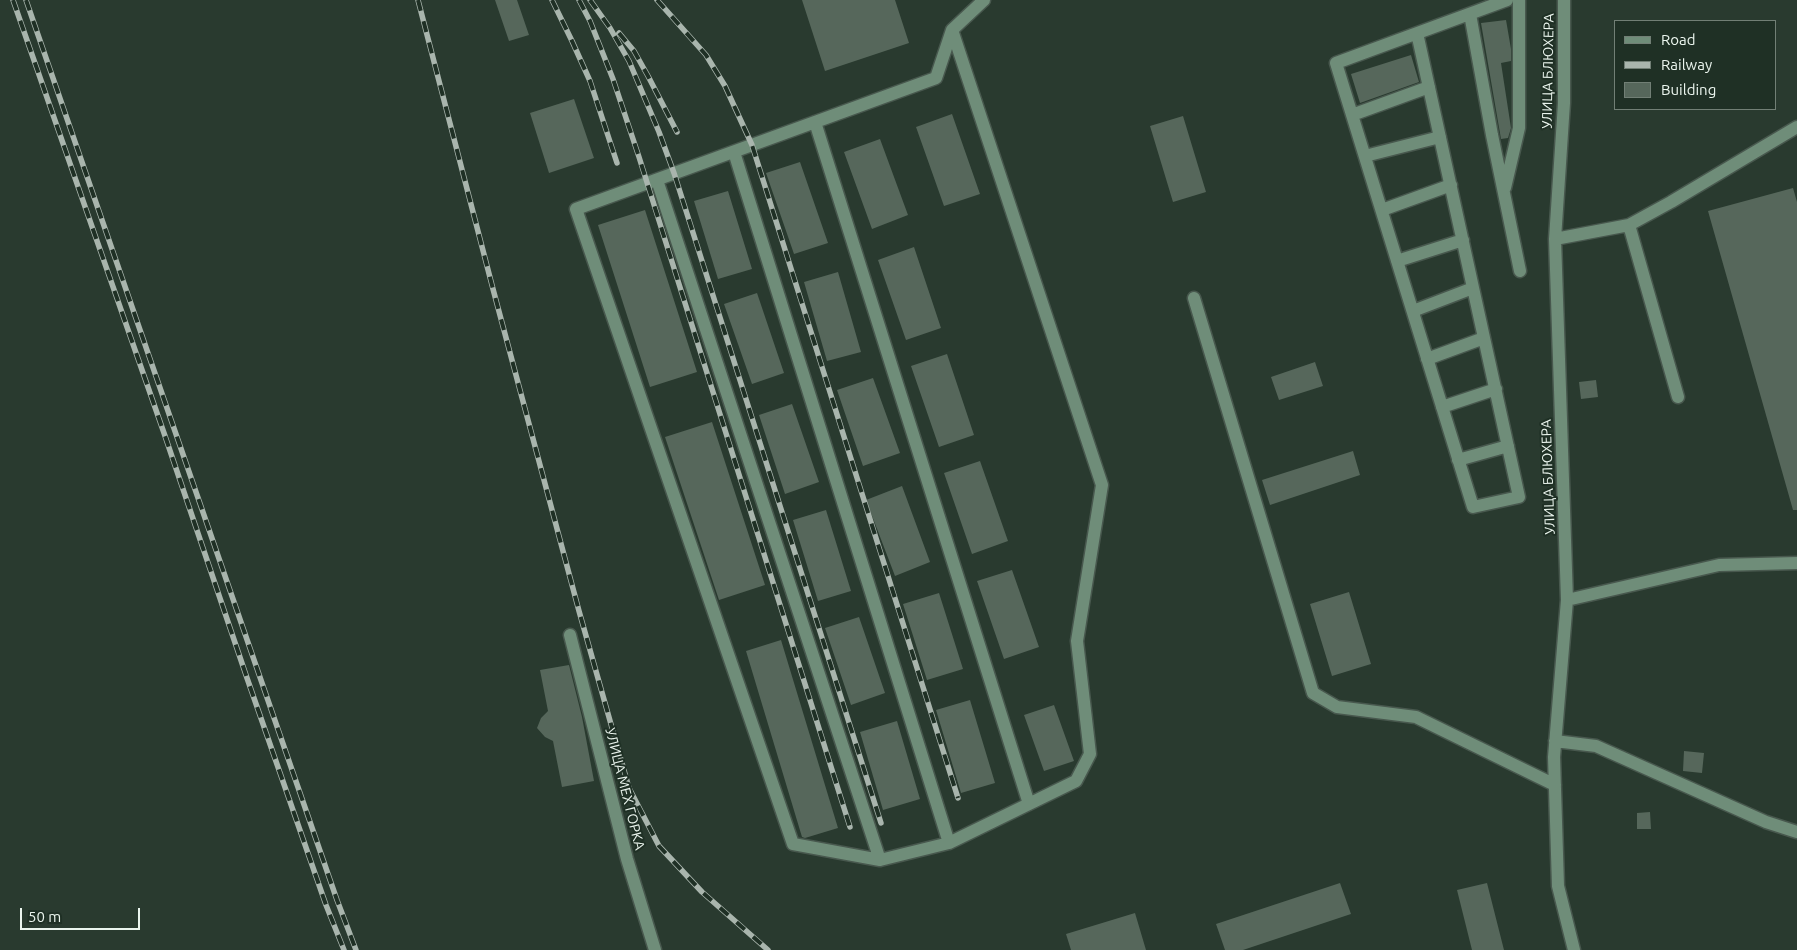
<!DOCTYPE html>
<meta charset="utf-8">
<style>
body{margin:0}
#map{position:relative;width:1797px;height:950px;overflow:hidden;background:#293a2f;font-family:Ubuntu,sans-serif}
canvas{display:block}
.legend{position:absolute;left:1614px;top:20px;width:162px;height:90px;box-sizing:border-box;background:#1f3025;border:1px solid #717f75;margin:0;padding:6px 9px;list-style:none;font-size:15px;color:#ebf5ee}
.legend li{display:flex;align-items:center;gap:10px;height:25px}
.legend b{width:25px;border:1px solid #717f75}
.scale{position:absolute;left:20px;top:908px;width:120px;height:22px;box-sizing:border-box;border:2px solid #ebf5ee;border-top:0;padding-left:6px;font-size:15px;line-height:18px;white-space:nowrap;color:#ebf5ee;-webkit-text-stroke:4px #1f3025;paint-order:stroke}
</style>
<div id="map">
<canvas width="1797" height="950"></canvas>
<ul class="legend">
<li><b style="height:6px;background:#6f8d79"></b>Road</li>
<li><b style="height:6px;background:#a9b5ad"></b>Railway</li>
<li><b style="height:14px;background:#56675b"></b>Building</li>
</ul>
<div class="scale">50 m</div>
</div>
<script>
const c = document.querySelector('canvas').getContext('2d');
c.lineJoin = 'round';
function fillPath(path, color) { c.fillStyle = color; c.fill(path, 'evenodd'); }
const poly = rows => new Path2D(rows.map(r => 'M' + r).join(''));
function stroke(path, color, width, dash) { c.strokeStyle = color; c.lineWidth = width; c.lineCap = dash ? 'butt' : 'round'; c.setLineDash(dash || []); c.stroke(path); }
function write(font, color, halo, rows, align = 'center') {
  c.font = font + ' Ubuntu,sans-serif'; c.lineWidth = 4; c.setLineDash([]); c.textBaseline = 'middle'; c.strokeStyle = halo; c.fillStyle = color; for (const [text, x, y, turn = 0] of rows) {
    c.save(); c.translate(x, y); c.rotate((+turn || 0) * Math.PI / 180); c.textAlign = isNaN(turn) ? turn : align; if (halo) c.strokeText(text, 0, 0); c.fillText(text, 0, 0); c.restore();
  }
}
fillPath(poly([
 [495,0,517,0,529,35,509,41],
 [802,0,895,0,909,43,825,71],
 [1506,20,1511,49,1511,61,1501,63,1511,128,1508,138,1501,139,1481,23],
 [1411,55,1419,82,1360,103,1351,74],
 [574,99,594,158,549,173,530,113],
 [952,114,980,194,944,206,916,127],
 [1183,116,1206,192,1173,202,1150,126],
 [880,139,908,215,872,229,844,152],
 [800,162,828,243,794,254,766,173],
 [1793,188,1797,202,1797,510,1793,510,1708,211],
 [728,191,752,269,718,279,694,201],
 [645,210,697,372,650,387,598,225],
 [914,247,941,328,906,340,878,260],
 [838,272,861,352,827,361,804,282],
 [757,293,784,373,752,384,724,304],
 [947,354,974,435,939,447,911,366],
 [1315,362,1323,386,1279,400,1271,377],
 [873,378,900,453,863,466,837,390],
 [1596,380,1598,397,1581,399,1579,382],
 [792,404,819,482,785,494,759,415],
 [712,422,765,585,719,600,665,437],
 [1353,451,1360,475,1270,505,1262,480],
 [980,461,1008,541,972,554,944,473],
 [902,486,930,562,895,576,866,500],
 [826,510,851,591,818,601,793,520],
 [1012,570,1039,647,1004,659,977,581],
 [1349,592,1371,664,1332,676,1310,604],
 [939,593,963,669,927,680,903,604],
 [859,617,885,693,851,705,825,628],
 [781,640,838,828,805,838,802,837,746,651],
 [569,665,582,717,594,781,562,787,553,741,545,737,537,728,541,718,548,711,540,670],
 [970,700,995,783,961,793,936,710],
 [1054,705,1074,761,1044,771,1024,715],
 [897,721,920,799,883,810,860,732],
 [1684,751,1704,753,1702,773,1683,771],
 [1650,812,1651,829,1637,829,1637,813],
 [1340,883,1351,914,1243,950,1225,950,1216,924],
 [1487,883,1504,950,1472,950,1457,890],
 [1135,913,1146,950,1071,950,1066,934]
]), '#56675b');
const minor = poly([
 [1564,0,1564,103,1555,239,1567,600,1554,757,1558,886,1574,950],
 [1470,14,1492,135,1520,271],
 [952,30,1102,485,1077,641,1090,754,1076,781,949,843,880,860,793,844,576,209,936,78,952,30,984,0],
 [1417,33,1519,497,1473,507,1336,63,1507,0],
 [1352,115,1429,87],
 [815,122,1029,804],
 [734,152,949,843],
 [1365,156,1440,137],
 [657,180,880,860],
 [1505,188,1519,128,1519,0],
 [1382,210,1451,185],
 [1629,225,1678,397],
 [1555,239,1629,225,1671,202,1797,127],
 [1397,261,1463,240],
 [1194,298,1313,693,1337,707,1416,717,1555,785],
 [1413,311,1473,288],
 [1427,359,1484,338],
 [1442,407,1496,389],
 [1458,460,1508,446],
 [1567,600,1719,565,1797,563],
 [570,635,627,859,655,950],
 [1555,741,1596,746,1766,822,1797,832]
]);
stroke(minor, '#48584e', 15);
stroke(minor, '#6f8d79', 12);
const rail = poly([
 [13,0,164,433,247,678,326,905,344,950],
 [26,0,337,900,356,950],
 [418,0,493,289,579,611,629,788,659,846,702,892,768,950],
 [552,0,572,41,590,81,617,163],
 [579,0,590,21,613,79,639,157,850,827],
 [590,0,610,28,629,61,659,132,674,173,881,823],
 [657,0,706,55,725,86,752,145,958,798],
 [619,33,634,51,648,76,677,132]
]);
stroke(rail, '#a9b5ad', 5.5);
stroke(rail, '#1f3025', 4, [11]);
write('14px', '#ebf5ee', '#1f3025', [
 ["УЛИЦА БЛЮХЕРА",1548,71,-89],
 ["УЛИЦА БЛЮХЕРА",1548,477,-92],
 ["УЛИЦА МЕХ ГОРКА",625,789,76]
]);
</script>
